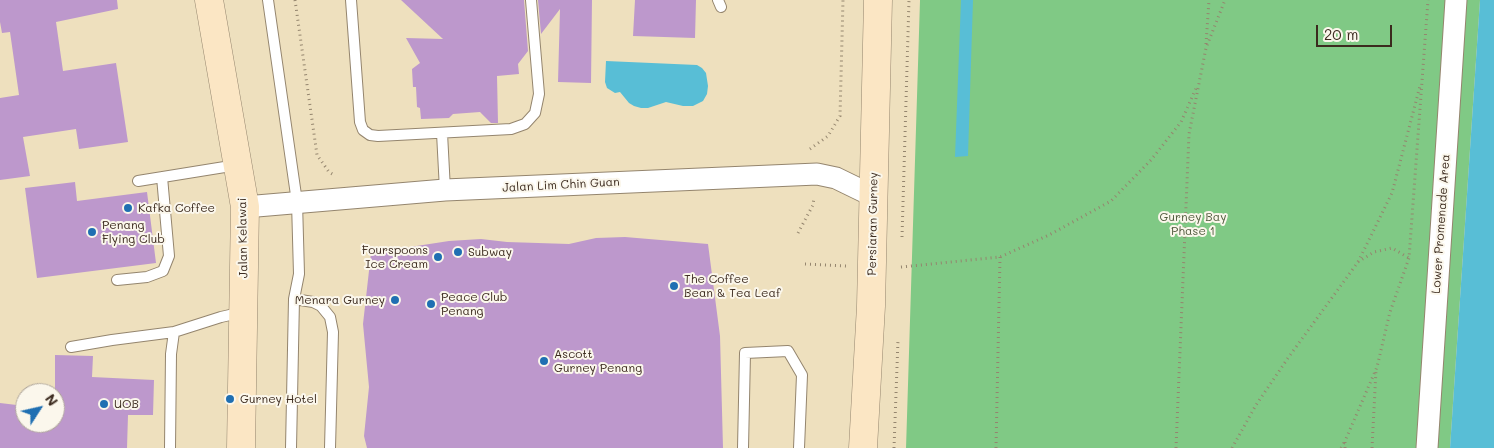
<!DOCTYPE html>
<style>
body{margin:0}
#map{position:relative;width:1494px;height:448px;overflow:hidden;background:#eee0be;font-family:Mali,sans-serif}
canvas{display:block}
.north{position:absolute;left:15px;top:383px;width:50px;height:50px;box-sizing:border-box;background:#fbf7ec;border:1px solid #aea59a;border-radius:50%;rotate:55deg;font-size:14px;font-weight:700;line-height:20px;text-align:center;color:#3b2a1e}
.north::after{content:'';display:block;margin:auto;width:18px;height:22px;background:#1f6fb2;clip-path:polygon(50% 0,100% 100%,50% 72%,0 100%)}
.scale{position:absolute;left:1316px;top:25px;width:76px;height:22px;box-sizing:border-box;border:2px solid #3b2a1e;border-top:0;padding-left:6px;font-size:15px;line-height:18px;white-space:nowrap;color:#3b2a1e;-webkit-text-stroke:4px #fbf7ec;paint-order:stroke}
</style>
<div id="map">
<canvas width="1494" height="448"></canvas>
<div class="north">N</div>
<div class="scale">20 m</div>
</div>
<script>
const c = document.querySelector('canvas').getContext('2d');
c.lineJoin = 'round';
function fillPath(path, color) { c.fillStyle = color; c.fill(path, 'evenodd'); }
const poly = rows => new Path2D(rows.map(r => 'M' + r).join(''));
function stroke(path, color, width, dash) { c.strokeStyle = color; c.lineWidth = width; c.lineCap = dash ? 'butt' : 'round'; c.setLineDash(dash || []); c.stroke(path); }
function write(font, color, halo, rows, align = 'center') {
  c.font = font + ' Mali,sans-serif'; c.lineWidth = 4; c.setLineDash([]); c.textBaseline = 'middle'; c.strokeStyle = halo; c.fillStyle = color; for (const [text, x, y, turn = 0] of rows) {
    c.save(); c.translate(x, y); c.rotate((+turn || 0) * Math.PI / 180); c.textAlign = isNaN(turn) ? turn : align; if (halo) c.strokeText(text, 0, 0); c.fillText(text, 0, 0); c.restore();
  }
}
fillPath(poly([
 [920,0,1480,0,1450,448,906,448]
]), '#80c985');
fillPath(poly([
 [961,0,973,0,968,156,955,157],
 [1480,0,1494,0,1494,448,1450,448],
 [606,61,697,65,702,68,706,73,708,86,707,94,703,101,693,106,683,106,666,102,648,108,641,108,634,106,629,103,620,92,615,93,607,88,605,82]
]), '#58bed6');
fillPath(poly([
 [0,0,117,0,118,9,56,22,63,71,116,63,128,142,79,149,76,129,23,137,30,176,0,180,0,98,19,95,10,32,2,33,0,22],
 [401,0,524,0,528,51,518,64,519,74,497,76,498,123,491,123,480,112,453,114,449,118,421,119,420,108,417,107,416,87,413,87,412,69,420,63,406,38,443,39],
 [538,0,592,0,591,83,558,82,560,9,541,34],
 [635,0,696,0,695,38,633,36],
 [75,182,77,201,147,192,156,263,37,278,25,188],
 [625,237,708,244,720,336,723,448,367,448,364,436,369,387,363,324,371,253,449,241,481,239,507,242,569,244,596,238],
 [55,355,93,356,92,377,154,380,153,415,128,415,127,448,0,448,0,403,25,406,25,423,55,423]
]), '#bd98cc');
const lane = poly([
 [268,0,297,202,299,274,294,299,291,448],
 [351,0,360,122,363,130,370,135,378,136,511,129,525,124,535,113,539,94,531,0],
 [718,0,721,7],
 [442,133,445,190],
 [138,181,237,165],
 [117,280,147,277,163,271,169,256,162,177],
 [294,299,313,302,321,306,330,317,333,332,330,448],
 [71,347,112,340,174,332,221,317,243,312],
 [170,448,171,354,174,332],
 [743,448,745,353,788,351,802,375,799,448]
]);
const street = poly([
 [245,207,445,190,817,174,836,178,873,196],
 [1427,448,1456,0]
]);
const secondary = poly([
 [209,0,245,207,241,448],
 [863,448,871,306,878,0]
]);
stroke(lane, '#94856e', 12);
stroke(street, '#94856e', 23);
stroke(secondary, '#94856e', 29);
stroke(poly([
 [295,0,317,155,329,172,334,175],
 [1206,44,1209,0],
 [810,149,828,136,840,116,843,0],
 [798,233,813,205,814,197],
 [902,237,909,0],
 [1358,262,1374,252,1392,248,1409,258],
 [805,264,847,266],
 [901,267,1000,257,1049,235,1111,201,1151,160,1181,122,1197,86],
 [894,448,898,340],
 [996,448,1000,257],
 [1176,448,1189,134,1206,48,1225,0],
 [1232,448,1256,405,1288,358,1358,262,1392,193,1420,86],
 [1341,448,1345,441],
 [1345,448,1345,441,1377,367,1390,312,1409,258,1428,0],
 [1372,448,1376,370]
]), '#94856e', 3, [1, 4]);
stroke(lane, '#fff', 10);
stroke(street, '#fff', 21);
stroke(secondary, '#fbe6c4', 28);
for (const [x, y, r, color] of [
 [128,208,5,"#1f6fb2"],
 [92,232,5,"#1f6fb2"],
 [458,252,5,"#1f6fb2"],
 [438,257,5,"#1f6fb2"],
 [674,286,5,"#1f6fb2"],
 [395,300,5,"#1f6fb2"],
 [431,304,5,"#1f6fb2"],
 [544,361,5,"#1f6fb2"],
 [230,399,5,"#1f6fb2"],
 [104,404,5,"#1f6fb2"]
]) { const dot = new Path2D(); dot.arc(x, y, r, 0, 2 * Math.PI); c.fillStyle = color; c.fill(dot); stroke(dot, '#fbf7ec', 2); }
write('12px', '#3b2a1e', '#fbf7ec', [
 ["Jalan Lim Chin Guan",561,185,-3],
 ["Persiaran Gurney",873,224,-89],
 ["Lower Promenade Area",1441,224,-86],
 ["Jalan Kelawai",243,238,-91]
]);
write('12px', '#3b2a1e', '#fbf7ec', [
 ["Kafka Coffee",138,208],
 ["Penang",102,225],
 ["Flying Club",102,239],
 ["Fourspoons",428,250,"right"],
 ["Ice Cream",428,264,"right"],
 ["Subway",468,252],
 ["The Coffee",684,279],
 ["Bean & Tea Leaf",684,293],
 ["Peace Club",441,297],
 ["Penang",441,311],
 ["Menara Gurney",385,300,"right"],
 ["Ascott",554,354],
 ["Gurney Penang",554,368],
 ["Gurney Hotel",240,399],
 ["UOB",114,404]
], 'left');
write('12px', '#505a3d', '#fbf7ec', [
 ["Gurney Bay",1193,217],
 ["Phase 1",1193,231]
]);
</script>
